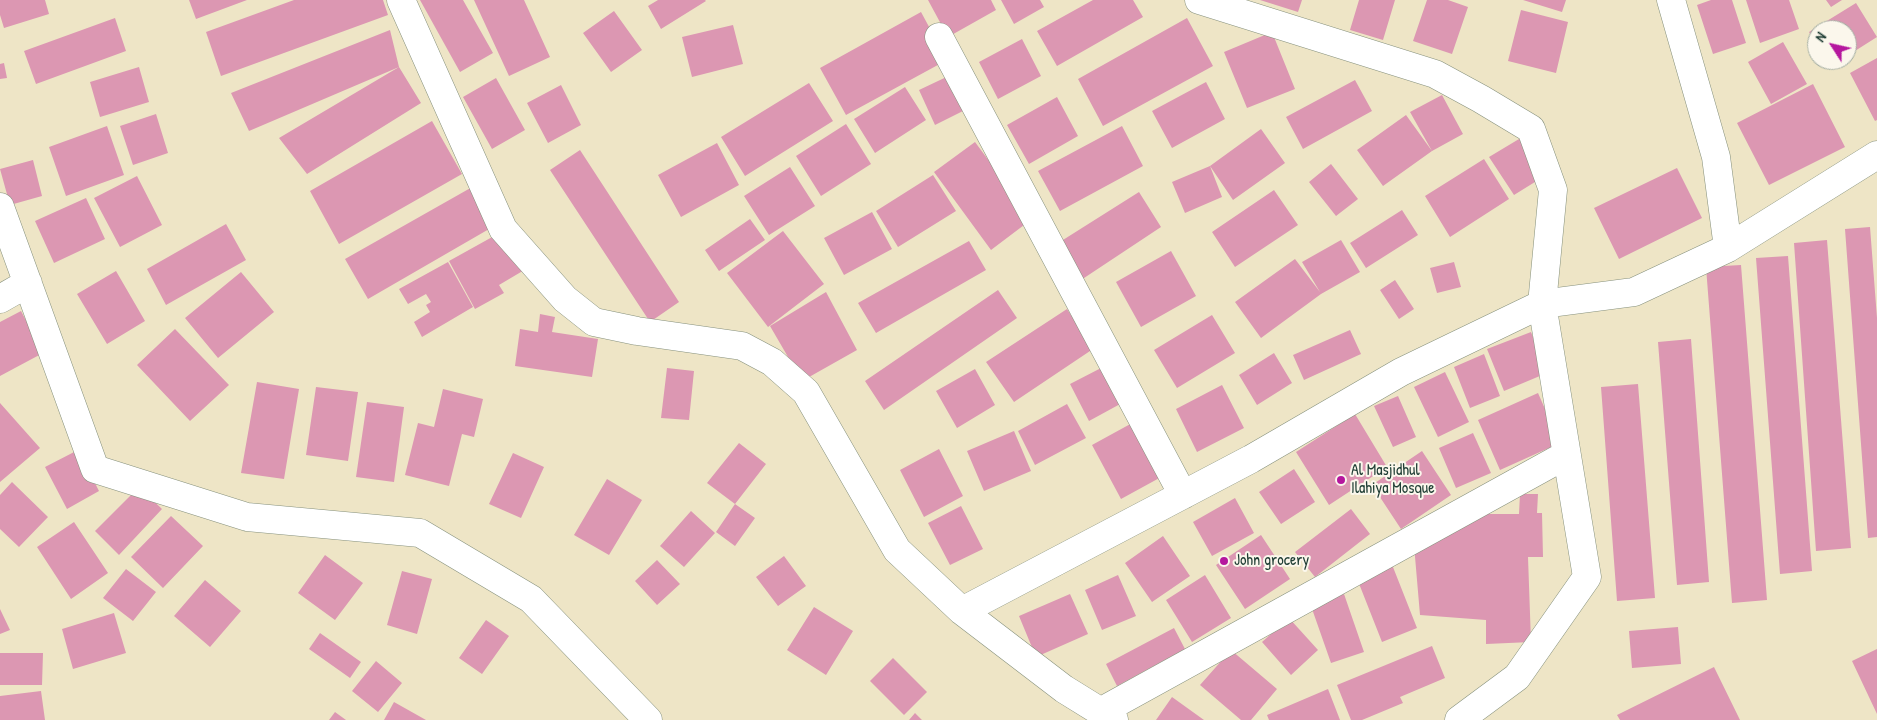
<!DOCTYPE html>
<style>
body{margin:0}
#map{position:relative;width:1877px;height:720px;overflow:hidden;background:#eee5c6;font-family:"Patrick Hand",sans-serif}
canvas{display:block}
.north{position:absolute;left:1807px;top:20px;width:50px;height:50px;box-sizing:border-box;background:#fbf7ec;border:1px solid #a3ada2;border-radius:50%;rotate:305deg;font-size:14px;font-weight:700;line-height:20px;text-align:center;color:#1f3d34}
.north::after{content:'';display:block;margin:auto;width:18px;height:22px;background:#b5179e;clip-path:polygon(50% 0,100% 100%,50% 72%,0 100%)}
</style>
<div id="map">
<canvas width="1877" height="720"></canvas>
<div class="north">N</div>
</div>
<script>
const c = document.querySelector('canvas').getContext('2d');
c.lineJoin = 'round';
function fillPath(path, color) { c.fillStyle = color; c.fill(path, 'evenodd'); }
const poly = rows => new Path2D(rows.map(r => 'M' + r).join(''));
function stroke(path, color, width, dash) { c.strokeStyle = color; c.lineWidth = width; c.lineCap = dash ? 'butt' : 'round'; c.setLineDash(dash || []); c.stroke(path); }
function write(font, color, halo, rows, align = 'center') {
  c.font = font + ' "Patrick Hand",sans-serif'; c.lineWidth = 4; c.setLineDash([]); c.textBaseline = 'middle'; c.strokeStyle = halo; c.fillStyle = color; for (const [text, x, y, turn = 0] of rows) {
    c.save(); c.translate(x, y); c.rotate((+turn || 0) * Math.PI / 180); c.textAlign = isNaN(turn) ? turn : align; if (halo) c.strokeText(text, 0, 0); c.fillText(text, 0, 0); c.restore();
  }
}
fillPath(poly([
 [0,0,45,0,49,14,4,28,0,15],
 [189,0,247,0,196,19],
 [294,0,383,0,388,15,221,76,206,32],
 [420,0,463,0,493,53,460,72],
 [474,0,524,0,550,57,509,76],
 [658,0,705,0,706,1,661,29,648,6],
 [928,0,991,0,996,10,948,37],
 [1001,0,1040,0,1044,7,1014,24],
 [1093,0,1133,0,1143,17,1057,66,1037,31],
 [1260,0,1302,0,1298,12],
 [1359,0,1395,0,1383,40,1350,30],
 [1427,0,1448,0,1468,7,1452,54,1413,41],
 [1523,0,1566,0,1562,12],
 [1711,0,1732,0,1746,43,1713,54,1697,5],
 [1746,0,1789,0,1799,29,1760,43],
 [1826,0,1842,0,1831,7],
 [1856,3,1877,37,1847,56,1847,30,1817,30,1817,45,1809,32],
 [1521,10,1568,22,1556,73,1508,61],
 [614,11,642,50,611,72,583,33],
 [921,12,947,60,846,115,820,68],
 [115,18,126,51,36,84,24,51],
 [1187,18,1213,66,1103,126,1078,79],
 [733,25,743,64,692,77,682,37],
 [390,30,399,67,249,131,231,93],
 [1272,32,1295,89,1247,108,1224,52],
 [1022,39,1041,76,998,99,979,62],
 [1783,42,1807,84,1771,104,1748,62],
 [1877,58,1877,120,1875,121,1850,73],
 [1826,60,1840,60,1829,66],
 [4,63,7,78,0,79,0,64],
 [139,67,149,102,100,117,90,82],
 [399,67,421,103,307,174,279,138],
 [957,72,973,106,935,125,919,90],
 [496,78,525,130,492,149,463,97],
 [1355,80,1372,111,1303,149,1286,117],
 [1206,82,1225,119,1172,148,1152,111],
 [809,83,833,121,745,176,721,137],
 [1813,84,1845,147,1769,185,1737,123],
 [561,85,581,125,548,143,527,103],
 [905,87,926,120,875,153,854,119],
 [1442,95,1463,134,1432,151,1410,112],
 [1057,97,1078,136,1029,164,1007,125],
 [156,114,168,153,133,165,120,126],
 [1406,115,1432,151,1383,186,1357,150],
 [432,121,462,174,339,244,310,191],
 [846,124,871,164,821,196,796,156],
 [107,126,124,175,66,196,49,147],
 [1122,126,1143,166,1060,211,1038,171],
 [1261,129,1285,163,1233,200,1210,166,1222,197,1185,213,1172,182,1210,166],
 [1519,139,1543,177,1514,195,1489,157],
 [975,142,1032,219,991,250,934,172],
 [717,143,739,185,681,217,658,175],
 [580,150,679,302,650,322,550,170],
 [1484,159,1509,199,1450,237,1425,196],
 [33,160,42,196,10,205,0,169],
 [1331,164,1358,199,1336,216,1309,182],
 [790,167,815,206,769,235,744,196],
 [1677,168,1702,218,1619,259,1594,208],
 [933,175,956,211,898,247,876,211],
 [137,176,162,225,120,247,94,198],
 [474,186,496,225,368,299,345,259],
 [1274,190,1298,225,1235,267,1212,232],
 [1139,192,1161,227,1078,282,1055,245],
 [86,198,105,239,54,263,35,221],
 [1402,210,1418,235,1366,268,1350,243],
 [872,212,892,249,844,275,824,238],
 [750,219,765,240,719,271,705,250],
 [226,224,246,260,166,305,147,269],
 [1870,227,1877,318,1877,537,1868,538,1845,229],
 [503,231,526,269,499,285,504,293,475,309,449,261],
 [783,231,824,284,768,327,727,273],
 [1341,240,1360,272,1321,294,1261,338,1235,302,1295,259,1320,292,1302,262],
 [1827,240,1851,548,1816,551,1794,243],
 [969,241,986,270,876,333,858,303],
 [1171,251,1196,296,1141,327,1116,282],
 [1788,256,1812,571,1780,574,1756,258],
 [448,262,473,307,422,337,414,322,430,312,426,305,431,302,426,294,408,304,399,289],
 [1454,262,1461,287,1437,293,1430,268],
 [1741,265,1767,600,1732,603,1706,267],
 [116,271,145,321,107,344,77,294],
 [241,272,274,312,218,358,185,318],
 [1395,280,1414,309,1399,319,1380,290],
 [998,290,1017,318,884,410,865,381],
 [826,292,857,350,802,381,770,326],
 [1067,309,1093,349,1014,402,986,362],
 [21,311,43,353,0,376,0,322],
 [540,314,555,317,552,332,598,339,592,377,515,366,520,329,538,332],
 [1212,315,1235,353,1177,388,1154,350],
 [175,329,229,385,190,421,137,365],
 [1350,330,1361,354,1304,380,1293,355],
 [1531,332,1547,373,1504,391,1487,349],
 [1691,339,1709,582,1677,585,1658,342],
 [1274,353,1292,383,1257,405,1239,375],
 [1484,354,1500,396,1470,408,1454,367],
 [1103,367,1122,403,1089,421,1070,384],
 [667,368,694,371,689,420,661,418],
 [975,369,995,405,957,428,936,391],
 [1445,372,1469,422,1438,437,1414,387],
 [257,382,299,389,284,479,241,473],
 [1638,384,1655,598,1617,601,1601,387],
 [1222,385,1244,428,1197,452,1176,409],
 [316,387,358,392,348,461,306,455],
 [443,389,483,399,474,437,462,434,449,486,405,475,418,423,434,427],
 [1538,393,1560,443,1500,470,1478,420],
 [1398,396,1416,437,1393,447,1374,406],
 [367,402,404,407,394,482,356,477],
 [0,403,40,448,0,482],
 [1067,404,1086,438,1035,465,1018,431],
 [1355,414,1387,467,1329,505,1296,452],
 [1134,422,1163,476,1121,499,1092,445],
 [1014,431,1031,471,984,491,967,451],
 [1473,433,1491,473,1456,488,1439,448],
 [739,443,766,464,735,504,707,483],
 [939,449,963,496,924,517,900,470],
 [78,450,99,491,67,509,45,467],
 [1422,451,1451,495,1401,529,1372,485],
 [513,453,544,467,521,518,489,504],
 [1294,469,1315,502,1281,524,1259,492],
 [607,479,642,500,609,555,574,535],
 [12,482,48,517,19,547,0,529,0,495],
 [139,487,162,509,119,555,95,531],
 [1520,494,1538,494,1537,513,1542,513,1543,557,1528,557,1531,642,1486,644,1486,620,1420,615,1414,545,1489,510,1489,514,1519,514],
 [1235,498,1254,533,1212,556,1193,522],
 [735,504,755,518,735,546,716,532],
 [961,506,983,549,950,565,928,523],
 [1351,509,1370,534,1315,577,1295,552],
 [691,511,715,533,684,567,660,546],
 [171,516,203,546,163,588,131,557],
 [74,522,108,573,71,599,37,547],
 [1261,535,1290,579,1245,609,1216,565],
 [1163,536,1190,576,1152,602,1125,563],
 [325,555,363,583,335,620,298,593],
 [784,556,806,586,778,606,756,577],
 [657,560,680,584,657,605,635,581],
 [1391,562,1417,628,1382,642,1356,576],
 [126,569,156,592,133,621,103,598],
 [402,571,432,579,417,634,387,625],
 [1118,575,1136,616,1102,630,1085,590],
 [1205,575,1231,618,1192,642,1166,600],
 [205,580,241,611,210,647,174,616],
 [1070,594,1088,634,1036,657,1019,616],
 [1344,594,1364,652,1331,663,1311,606],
 [814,607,853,631,826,675,787,650],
 [0,609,10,630,0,634],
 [114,613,126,653,73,669,62,629],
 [1289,618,1318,650,1291,675,1262,642],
 [486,620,509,636,482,674,459,658],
 [1678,627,1681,664,1632,668,1629,631],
 [1174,628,1185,649,1117,686,1106,664],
 [320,633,361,662,350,678,309,649],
 [1432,646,1445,678,1400,697,1403,703,1362,720,1351,720,1337,685],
 [1877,649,1877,714,1852,661],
 [1231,650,1277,689,1251,720,1241,720,1200,685],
 [0,653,43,653,42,685,0,685],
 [893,658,927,692,904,715,870,681],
 [376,661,402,683,378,712,352,691],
 [1714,667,1740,720,1620,720,1617,715],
 [1328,689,1340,720,1269,720,1267,715],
 [41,691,45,720,0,720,0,696],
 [1172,697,1204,720,1156,720],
 [394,702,426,720,384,720],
 [335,712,346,720,329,720],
 [915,713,922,720,909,720]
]), '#dc97b2');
const minor = poly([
 [401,0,503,229,565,299,594,322,637,331,742,346,772,362,806,392,897,550,962,611,1064,689,1114,720],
 [1671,0,1716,157,1728,248],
 [939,37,1183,495],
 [0,207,95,469,247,517,420,533,531,599,648,720],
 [0,299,28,283],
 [962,611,1251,459,1401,372,1542,304,1553,190,1531,129,1481,99,1435,74,1199,0],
 [1100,712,1566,455],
 [1459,720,1517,677,1587,577,1542,304,1634,292,1728,248,1877,155]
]);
stroke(minor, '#86917d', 29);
stroke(minor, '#fff', 28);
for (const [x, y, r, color] of [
 [1341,480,5,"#b5179e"],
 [1224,561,5,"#b5179e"]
]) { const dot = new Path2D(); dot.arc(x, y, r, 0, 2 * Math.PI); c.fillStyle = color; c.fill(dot); stroke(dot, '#fbf7ec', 2); }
write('16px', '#1f3d34', '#fbf7ec', [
 ["Al Masjidhul",1351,471],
 ["Ilahiya Mosque",1351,489],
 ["John grocery",1234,561]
], 'left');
</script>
